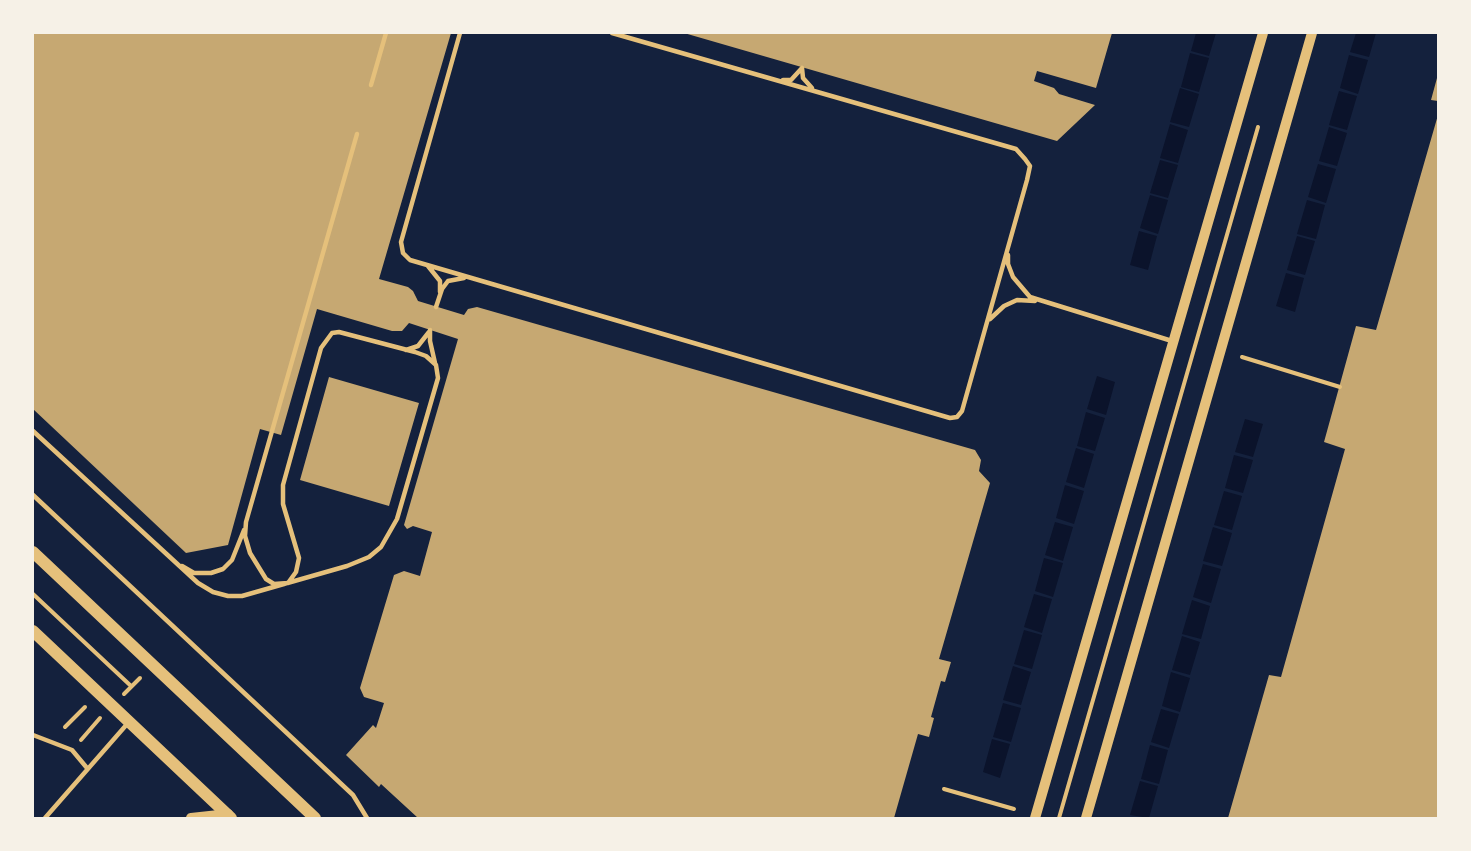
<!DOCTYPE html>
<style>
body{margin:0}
#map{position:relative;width:1471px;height:851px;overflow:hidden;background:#14213d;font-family:"Source Sans 3",sans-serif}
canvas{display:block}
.frame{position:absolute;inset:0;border:34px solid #f6f1e7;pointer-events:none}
</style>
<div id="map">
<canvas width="1471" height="851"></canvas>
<div class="frame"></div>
</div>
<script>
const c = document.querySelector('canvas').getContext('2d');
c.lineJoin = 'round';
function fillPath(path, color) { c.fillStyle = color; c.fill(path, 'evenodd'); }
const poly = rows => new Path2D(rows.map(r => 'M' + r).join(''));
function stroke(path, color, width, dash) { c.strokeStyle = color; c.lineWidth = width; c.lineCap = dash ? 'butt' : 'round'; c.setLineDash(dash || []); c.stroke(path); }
fillPath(poly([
 [1196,33,1216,33,1209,56,1191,51],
 [1356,33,1376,33,1369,57,1350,52],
 [1190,53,1209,58,1199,92,1181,87],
 [1349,55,1368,60,1358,94,1340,88],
 [1180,88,1199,94,1189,127,1170,122],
 [1339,91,1357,96,1347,130,1329,125],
 [1170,124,1188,130,1178,163,1160,158],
 [1329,127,1347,133,1337,166,1319,161],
 [1160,160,1178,165,1168,198,1150,193],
 [1318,164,1336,169,1326,203,1308,197],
 [1150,195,1168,200,1158,234,1140,228],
 [1307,200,1325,205,1316,239,1297,234],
 [1139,231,1157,236,1148,270,1130,265],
 [1297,236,1315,241,1305,275,1287,270],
 [1286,273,1304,278,1295,312,1276,306],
 [1097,376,1115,382,1106,415,1087,409],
 [1086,412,1105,418,1095,451,1077,446],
 [1245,419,1263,424,1253,457,1235,452],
 [1076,448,1094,454,1084,488,1066,482],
 [1234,455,1253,460,1243,493,1225,488],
 [1065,485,1084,491,1074,524,1056,518],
 [1224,491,1242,496,1232,530,1214,525],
 [1055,522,1073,527,1063,561,1045,555],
 [1213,527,1232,533,1222,566,1203,561],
 [1044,558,1063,563,1053,597,1035,591],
 [1203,564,1221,569,1211,603,1193,597],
 [1034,594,1052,599,1042,633,1024,627],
 [1192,600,1210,606,1201,639,1182,634],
 [1024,630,1042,635,1032,669,1014,664],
 [1182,636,1200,642,1190,675,1172,670],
 [1013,666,1031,672,1021,705,1003,700],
 [1171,672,1190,678,1180,712,1162,706],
 [1003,703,1021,708,1011,742,993,737],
 [1161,709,1179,714,1169,748,1151,742],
 [992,739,1010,744,1000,778,983,772],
 [1150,745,1168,750,1159,784,1141,779],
 [1140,781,1158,786,1149,818,1130,815]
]), '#0b132b');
fillPath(poly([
 [33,33,451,33,379,279,408,287,413,291,418,301,464,315,468,309,477,307,975,450,981,460,979,471,990,483,939,659,951,662,945,682,941,681,931,717,934,718,929,737,918,734,894,818,418,818,381,784,379,787,346,755,373,725,376,728,384,703,364,697,360,688,394,575,404,571,420,576,432,532,413,526,407,529,404,525,458,339,409,323,402,331,392,331,317,309,281,435,260,429,228,545,186,553,33,409],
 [684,33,1112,33,1096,88,1037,71,1034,81,1054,88,1059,94,1095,105,1057,141],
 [1437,78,1438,78,1438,101,1431,100],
 [1438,115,1438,818,1228,818,1269,675,1281,677,1345,449,1324,442,1356,326,1376,330],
 [329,377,419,403,389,506,300,480]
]), '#c6a872');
stroke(poly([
 [1242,357,1340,387],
 [33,594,131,686],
 [124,694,140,678],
 [65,727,85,707],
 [81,740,100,718],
 [944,789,1014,809],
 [1059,818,1258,127]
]), '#e5c07b', 4);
stroke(poly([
 [460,33,401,242,403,253,410,260,950,418,957,417,962,411,1027,180,1030,166,1025,159,1016,149,612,33],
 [802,68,803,78,812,88],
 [783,80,791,80,802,68],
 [371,85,386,33],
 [1008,255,1008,264,1013,277,1030,297,1172,341],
 [428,266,440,281,440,292],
 [436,307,442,289,448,281,464,278],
 [990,319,1004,306,1017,300,1035,301],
 [430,330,430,341,435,363],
 [406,350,418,346,429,332],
 [33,431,198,583,213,592,228,596,242,596,347,566,369,557,381,547,397,519,438,378,436,365,426,356,415,352,339,332,332,333,321,348,283,485,283,504,299,558,296,572,288,583,274,584,266,579,250,553,245,536,246,522,357,134],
 [33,495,353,795,367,818],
 [182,566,194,573,211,573,223,569,232,560,244,530],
 [33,735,72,750,87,768],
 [45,818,128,723]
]), '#e5c07b', 4.5);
stroke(poly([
 [191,818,228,814],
 [1035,818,1263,33],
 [1086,818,1312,33]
]), '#e5c07b', 10);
stroke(poly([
 [33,552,315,818],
 [33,631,231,818]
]), '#e5c07b', 12);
</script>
